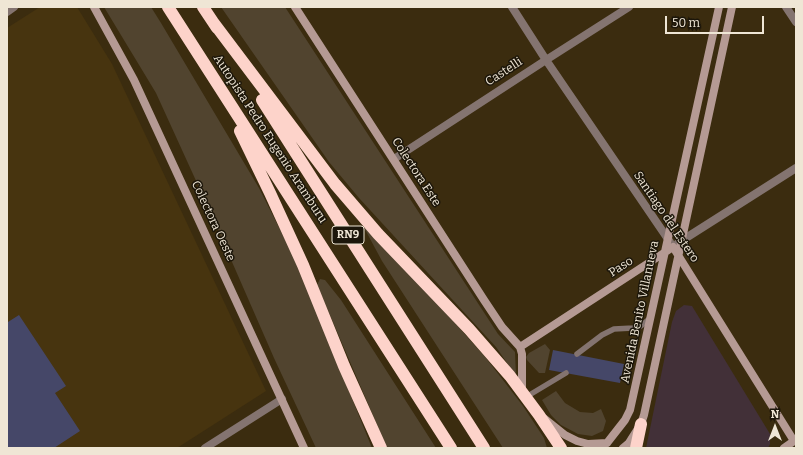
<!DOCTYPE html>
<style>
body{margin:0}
#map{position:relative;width:803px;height:455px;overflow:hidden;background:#3b2c0f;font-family:Bitter,serif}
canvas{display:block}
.frame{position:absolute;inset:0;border:8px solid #efe6d5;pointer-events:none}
.north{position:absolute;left:755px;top:407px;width:40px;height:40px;-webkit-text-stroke:3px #1c160a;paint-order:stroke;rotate:0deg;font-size:11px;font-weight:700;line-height:16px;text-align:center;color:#efe6d5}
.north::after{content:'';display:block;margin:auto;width:14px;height:18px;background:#efe6d5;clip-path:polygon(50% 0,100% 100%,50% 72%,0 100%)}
.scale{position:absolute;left:665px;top:16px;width:99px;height:18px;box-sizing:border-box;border:2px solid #efe6d5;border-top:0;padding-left:5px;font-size:12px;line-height:14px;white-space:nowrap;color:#efe6d5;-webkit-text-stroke:3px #1c160a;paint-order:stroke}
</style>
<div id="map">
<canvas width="803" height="455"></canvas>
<div class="frame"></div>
<div class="north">N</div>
<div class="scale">50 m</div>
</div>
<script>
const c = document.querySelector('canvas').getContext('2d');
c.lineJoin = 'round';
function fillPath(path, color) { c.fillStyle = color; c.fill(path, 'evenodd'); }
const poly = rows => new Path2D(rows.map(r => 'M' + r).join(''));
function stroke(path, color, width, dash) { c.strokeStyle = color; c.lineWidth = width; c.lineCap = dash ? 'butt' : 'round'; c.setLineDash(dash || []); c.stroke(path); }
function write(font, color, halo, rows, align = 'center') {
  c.font = font + ' Bitter,serif'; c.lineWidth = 3; c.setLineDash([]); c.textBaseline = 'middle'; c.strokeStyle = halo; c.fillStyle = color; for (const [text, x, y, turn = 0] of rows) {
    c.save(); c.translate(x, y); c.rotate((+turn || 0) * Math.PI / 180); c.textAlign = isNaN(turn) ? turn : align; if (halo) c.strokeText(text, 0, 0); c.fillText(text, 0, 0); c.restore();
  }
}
fillPath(poly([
 [684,305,692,306,770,434,770,444,768,448,646,448,672,322,676,311]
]), '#423038');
fillPath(poly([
 [40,7,77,7,112,64,266,391,177,448,7,448,7,28]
]), '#47340f');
fillPath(poly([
 [104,7,151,7,161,23,259,188,298,265,372,448,316,448,274,358,208,207,156,93],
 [221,7,285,7,498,334,515,352,516,376,496,347,359,198,329,162],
 [361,222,432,297,486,358,523,406,544,438,547,448,503,448,382,261],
 [320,279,325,280,341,300,436,448,387,448,317,285],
 [545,344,550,350,545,373,539,373,527,360,526,357,529,353],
 [556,391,565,403,580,412,593,413,601,409,606,421,603,431,592,436,578,434,561,425,551,415,542,400]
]), '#51442f');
fillPath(poly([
 [19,315,66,386,55,393,80,431,54,448,7,448,7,320,8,322],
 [553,350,624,364,620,383,549,370]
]), '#454768');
stroke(poly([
 [577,354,602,335,614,329,633,328,641,326,649,319],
 [526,397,566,373]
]), '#847470', 5.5);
stroke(poly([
 [512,7,546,60,670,242],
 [786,7,796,22],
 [7,12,14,7],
 [394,159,546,60,629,7],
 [678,243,796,168],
 [205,448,282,399]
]), '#847470', 8);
stroke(poly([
 [94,7,134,80,304,448],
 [295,7,484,300,502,327,520,347,522,354,522,391],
 [520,347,673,247,794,441,784,448],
 [545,419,565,435,577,441,588,444,607,443],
 [601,448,607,443,625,420,630,410,719,7],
 [623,448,629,443,641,424,644,415,732,7]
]), '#b59a94', 8);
stroke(poly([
 [168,7,451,448],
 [203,7,217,28],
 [213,22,335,184,378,234,469,329,510,376,539,415,561,448],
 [262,100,484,448],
 [240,131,270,193,303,265,344,366,381,448],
 [636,448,641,424]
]), '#fdd3ca', 12);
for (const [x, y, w] of [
 [348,235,32]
]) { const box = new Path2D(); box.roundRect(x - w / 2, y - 9, w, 18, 3); c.fillStyle = '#1c160a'; c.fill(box); stroke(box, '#efe6d5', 1); }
write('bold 11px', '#efe6d5', null, [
 ["RN9",348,235]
]);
write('12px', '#efe6d5', '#1c160a', [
 ["Castelli",504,72,-33],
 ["Autopista Pedro Eugenio Aramburu",270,139,57],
 ["Colectora Este",416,172,57],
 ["Santiago del Estero",666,217,56],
 ["Colectora Oeste",213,221,65],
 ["Paso",621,267,-33],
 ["Avenida Benito Villanueva",640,312,-78]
]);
</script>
